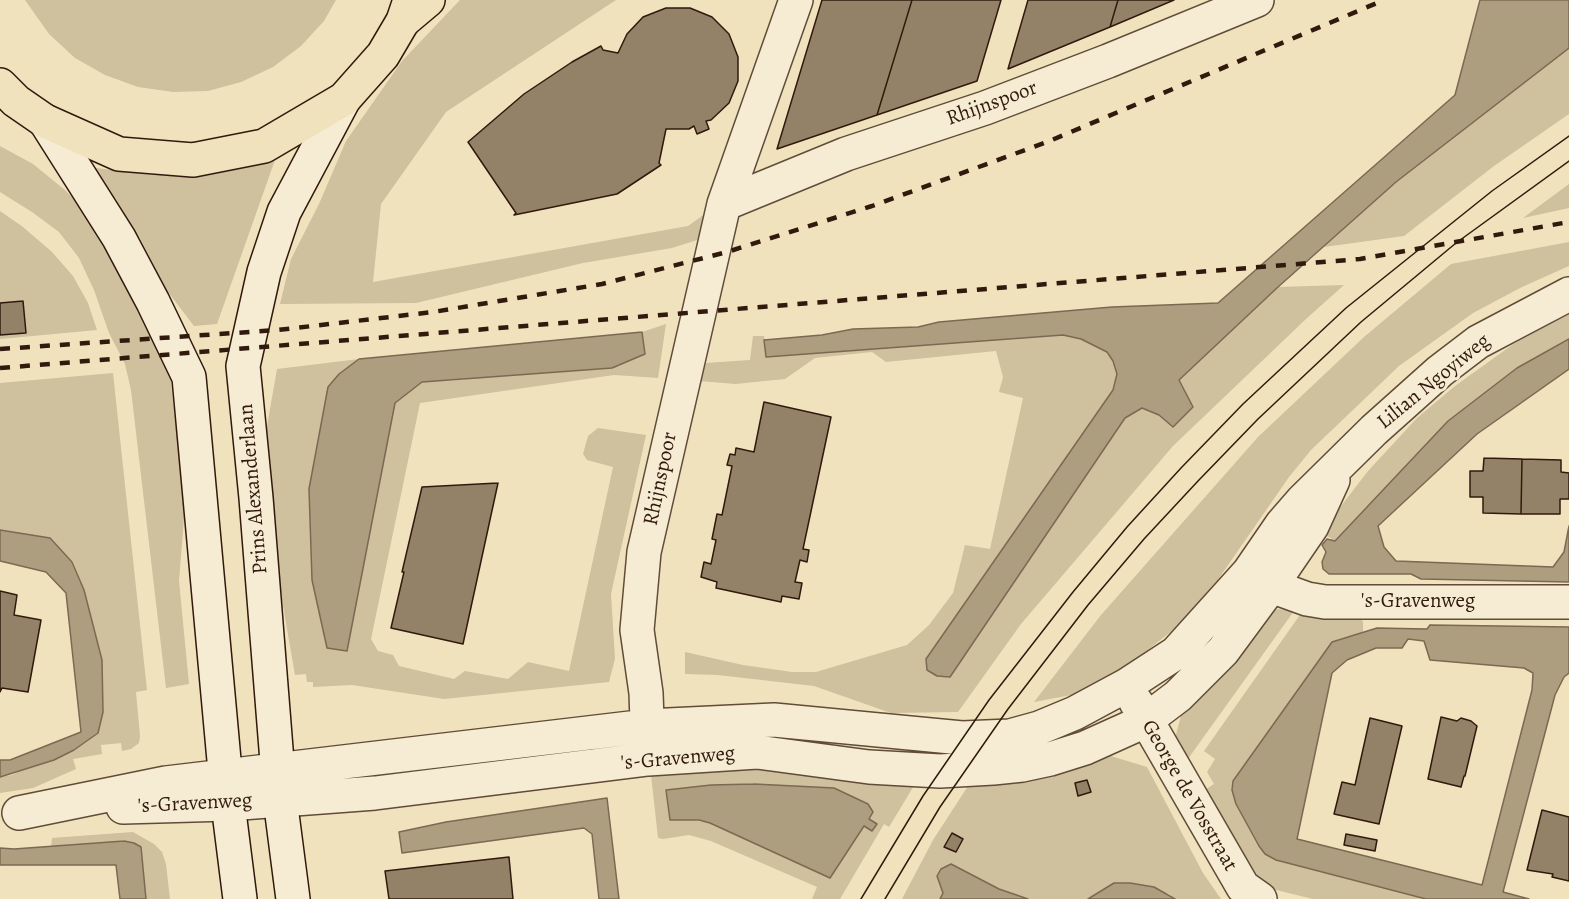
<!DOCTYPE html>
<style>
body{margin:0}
canvas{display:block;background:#efe2bc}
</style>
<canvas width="1569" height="899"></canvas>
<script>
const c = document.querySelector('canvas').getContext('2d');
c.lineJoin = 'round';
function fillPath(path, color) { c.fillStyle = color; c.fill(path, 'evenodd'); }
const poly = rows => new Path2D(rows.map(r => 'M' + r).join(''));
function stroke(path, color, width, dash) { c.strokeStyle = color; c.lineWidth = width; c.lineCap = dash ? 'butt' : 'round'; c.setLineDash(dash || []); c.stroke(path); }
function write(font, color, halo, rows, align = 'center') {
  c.font = font + ' Alegreya,serif'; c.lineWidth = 6; c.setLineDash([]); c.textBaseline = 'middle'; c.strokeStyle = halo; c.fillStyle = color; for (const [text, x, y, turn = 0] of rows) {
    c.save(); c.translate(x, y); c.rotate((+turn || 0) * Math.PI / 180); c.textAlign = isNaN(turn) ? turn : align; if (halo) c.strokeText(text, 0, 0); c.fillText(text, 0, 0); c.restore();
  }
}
fillPath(poly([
 [25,0,336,0,324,21,301,46,273,67,241,82,208,91,173,92,138,87,105,75,75,58,49,34],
 [460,0,616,0,446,112,381,204,373,282,688,226,723,201,713,235,672,248,583,263,416,303,280,304,291,259,319,204,346,141,402,61],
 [1569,48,1569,114,1494,166,1404,236,1324,247,1396,182],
 [0,146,33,164,65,190,93,219,108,240,170,374,185,506,179,581,189,684,166,688,131,390,125,364,109,333,94,290,79,258,59,232,32,212,0,192],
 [276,157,217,324,194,326,168,292,140,238,88,167,153,175,220,172],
 [1569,184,1569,208,1523,218],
 [0,211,23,227,52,252,73,276,88,303,97,330,0,339],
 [1569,242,1569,266,1522,287,1473,313,1399,366,1311,450,1289,477,1217,581,1173,630,1126,667,1082,693,1034,702,1101,615,1258,437,1364,337,1451,264],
 [1344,285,1306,319,1173,446,1021,624,958,712,891,713,814,686,718,675,685,674,685,652,743,665,792,672,816,672,907,645,929,625,953,593,965,545,990,549,1023,398,999,392,1003,377,996,351,886,362,872,352,815,358,785,379,735,384,700,381,706,363,750,360,753,336,764,336,767,357,1063,335,1081,339,1107,352,1113,361,1117,374,1113,390,926,659,949,677,1125,418,1142,408,1159,415,1173,426,1179,380,1278,287],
 [1569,313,1569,339,1517,368,1448,421,1335,541,1321,532,1368,471,1417,418,1455,386,1512,345],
 [666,324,658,378,614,375,420,403,371,639,378,651,393,655,399,666,454,679,465,671,508,679,528,662,569,671,613,467,587,460,583,454,588,436,598,428,646,435,611,594,615,659,609,682,444,699,352,685,313,687,313,682,307,682,306,674,295,675,268,519,262,455,277,369,359,359,339,374,347,651,395,403,421,382,460,380,645,354,642,332],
 [113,373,147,690,136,692,140,736,139,743,131,749,122,751,121,743,101,745,102,754,73,759,76,769,33,788,0,793,0,777,12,775,98,733,102,659,84,590,73,562,50,538,0,530,0,383],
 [1278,609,1294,611,1185,763,1174,742,1186,697,1264,614],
 [1302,612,1360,617,1363,622,1363,632,1332,642,1236,804,1259,846,1265,854,1276,860,1426,899,1313,899,1264,887,1252,876,1202,792,1214,784,1207,772,1215,759,1204,751],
 [1101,753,1147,767,1203,873,1221,899,1175,899,1169,894,1114,883,1088,899,1028,899,999,889,951,864,941,886,943,893,940,899,902,899,933,840,968,786,1000,780],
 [759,766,915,784,889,827,884,824,840,899,812,899,817,887,711,841,689,835,663,839,658,838,651,775],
 [754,784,876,825,710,823,689,819,666,790,711,785],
 [133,832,154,844,162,852,166,864,170,899,146,899,141,847,51,847,52,838]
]), '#cfc09e');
const water = poly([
 [1480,0,1569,0,1569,48,1396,182,1278,287,1179,380,1193,407,1173,427,1159,415,1142,408,1125,418,950,677,937,676,927,670,926,659,1113,390,1117,374,1113,361,1107,352,1081,339,1063,335,766,357,764,340,822,335,853,329,918,327,939,322,1112,307,1218,303,1455,95,1480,0],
 [642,332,645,354,612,368,422,382,395,403,347,651,327,648,312,580,309,489,328,387,339,374,359,359,642,332],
 [1569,339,1569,369,1477,434,1378,526,1384,547,1396,561,1553,567,1564,552,1569,526,1569,582,1421,579,1411,574,1329,574,1323,569,1322,562,1326,552,1322,545,1327,539,1335,541,1448,421,1517,368,1569,339],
 [0,530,50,538,72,562,84,590,102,660,103,712,98,733,74,750,54,760,0,777,0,760,10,760,81,732,66,593,46,572,0,561,0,530],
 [1430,625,1569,627,1569,673,1564,677,1555,695,1503,892,1529,899,1426,899,1276,860,1265,854,1259,846,1236,804,1232,790,1233,781,1332,642,1377,628,1427,629,1430,625],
 [1408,639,1424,641,1430,660,1524,668,1533,673,1532,690,1482,885,1297,839,1332,673,1347,660,1376,648,1402,648,1408,639],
 [754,784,834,788,868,804,873,812,869,819,877,824,872,831,864,826,830,878,710,823,699,820,670,820,666,790,711,785,754,784],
 [607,798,619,899,599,899,592,834,584,828,402,853,399,832,446,822,607,798],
 [124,841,134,843,141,847,146,899,120,899,116,865,0,865,0,848,14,849,124,841],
 [951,864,999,889,1028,899,940,899,943,893,937,876,941,869,951,864],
 [1114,883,1130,883,1154,887,1175,899,1088,899,1114,883]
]);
fillPath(water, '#ae9e80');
stroke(water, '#7c6952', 1.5);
const building = poly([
 [822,0,912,0,877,115,777,149,822,0],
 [912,0,1001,0,977,81,877,115,912,0],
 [1028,0,1118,0,1110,27,1008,69,1028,0],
 [1118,0,1174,0,1110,27,1118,0],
 [666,8,690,8,712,17,729,34,738,57,738,81,729,103,711,120,706,121,709,129,697,134,694,126,689,129,666,129,659,163,661,165,617,194,514,215,516,213,468,142,524,94,572,62,601,46,603,50,618,53,627,34,643,17,666,8],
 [23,301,26,333,0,335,0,303,23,301],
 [764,402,831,417,803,549,809,550,807,562,800,560,795,582,802,583,799,599,782,596,781,602,716,588,717,582,701,577,704,562,711,564,716,540,712,539,717,514,722,515,732,466,727,465,730,454,735,455,736,448,754,452,764,402],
 [1484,458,1522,459,1521,514,1483,513,1483,497,1470,497,1470,471,1483,471,1484,458],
 [1522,459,1561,460,1561,472,1569,473,1569,499,1560,499,1560,514,1521,514,1522,459],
 [498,483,463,644,391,628,404,572,402,572,422,487,498,483],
 [0,591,17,595,14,615,41,620,28,692,2,688,0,692,0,591],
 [1441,717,1457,721,1461,718,1471,721,1477,726,1465,776,1464,776,1461,787,1428,779,1441,717],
 [1370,718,1402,726,1379,824,1334,814,1342,782,1355,785,1370,718],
 [1087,780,1091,792,1078,796,1075,783,1087,780],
 [1542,810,1569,817,1569,881,1552,877,1553,874,1527,870,1542,810],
 [952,833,963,839,956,852,944,847,952,833],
 [1346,834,1377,840,1375,851,1344,845,1346,834],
 [509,857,513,899,389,899,385,871,509,857]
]);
fillPath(building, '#948268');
stroke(building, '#311a0d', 1.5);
const minor = poly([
 [724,204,846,154,985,108,1108,61,1257,0],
 [1253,574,1271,586,1307,599,1325,602,1569,602],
 [1136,702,1243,887,1260,899],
 [648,748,646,693,637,630,644,552,724,204,796,0],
 [123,807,228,804,375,793,648,759,757,752,869,767,940,771,993,768,1022,765,1050,759,1085,748,1145,721,1178,696,1223,651,1271,586,1312,526,1333,480],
 [19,813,166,783,647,726,774,720,962,738,1010,736,1039,728,1075,713,1127,685,1176,653,1249,572,1282,524,1302,501,1374,430,1440,371,1478,342,1569,294]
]);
const secondary = poly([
 [45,121,119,238,153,302,189,377,228,804,240,899],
 [293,899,280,799,256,498,243,366,264,272,284,212,344,99]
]);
const primary = poly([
 [0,85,16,101,45,121,119,154,193,160,264,146,344,99,383,55,403,21,410,0]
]);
const trunk = poly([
 [403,21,428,0]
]);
stroke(minor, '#604c39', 36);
stroke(secondary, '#311a0d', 36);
stroke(primary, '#311a0d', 36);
stroke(trunk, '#311a0d', 36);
stroke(minor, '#f5ecd3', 33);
stroke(secondary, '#f5ecd3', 33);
stroke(primary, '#efe2bc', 33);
stroke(trunk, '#efe2bc', 33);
stroke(poly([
 [861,899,923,796,989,700,1073,592,1127,527,1181,468,1243,404,1346,308,1492,191,1569,136],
 [885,899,940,807,1008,709,1088,605,1144,539,1198,481,1258,419,1361,322,1456,243,1569,161]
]), '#311a0d', 1.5);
stroke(poly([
 [0,349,278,330,433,312,602,284,727,252,872,206,1047,142,1384,0],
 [0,368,1360,259,1569,222]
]), '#311a0d', 4.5, [10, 10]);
write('21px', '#311a0d', '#f5ecd3', [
 ["Rhijnspoor",992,104,-20],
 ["Lilian Ngoyiweg",1434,382,-39],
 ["Rhijnspoor",661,479,-78],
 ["Prins Alexanderlaan",254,489,-95],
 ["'s-Gravenweg",1418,602],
 ["'s-Gravenweg",678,759,-5],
 ["George de Vosstraat",1189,796,60],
 ["'s-Gravenweg",195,804,-3]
]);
</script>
